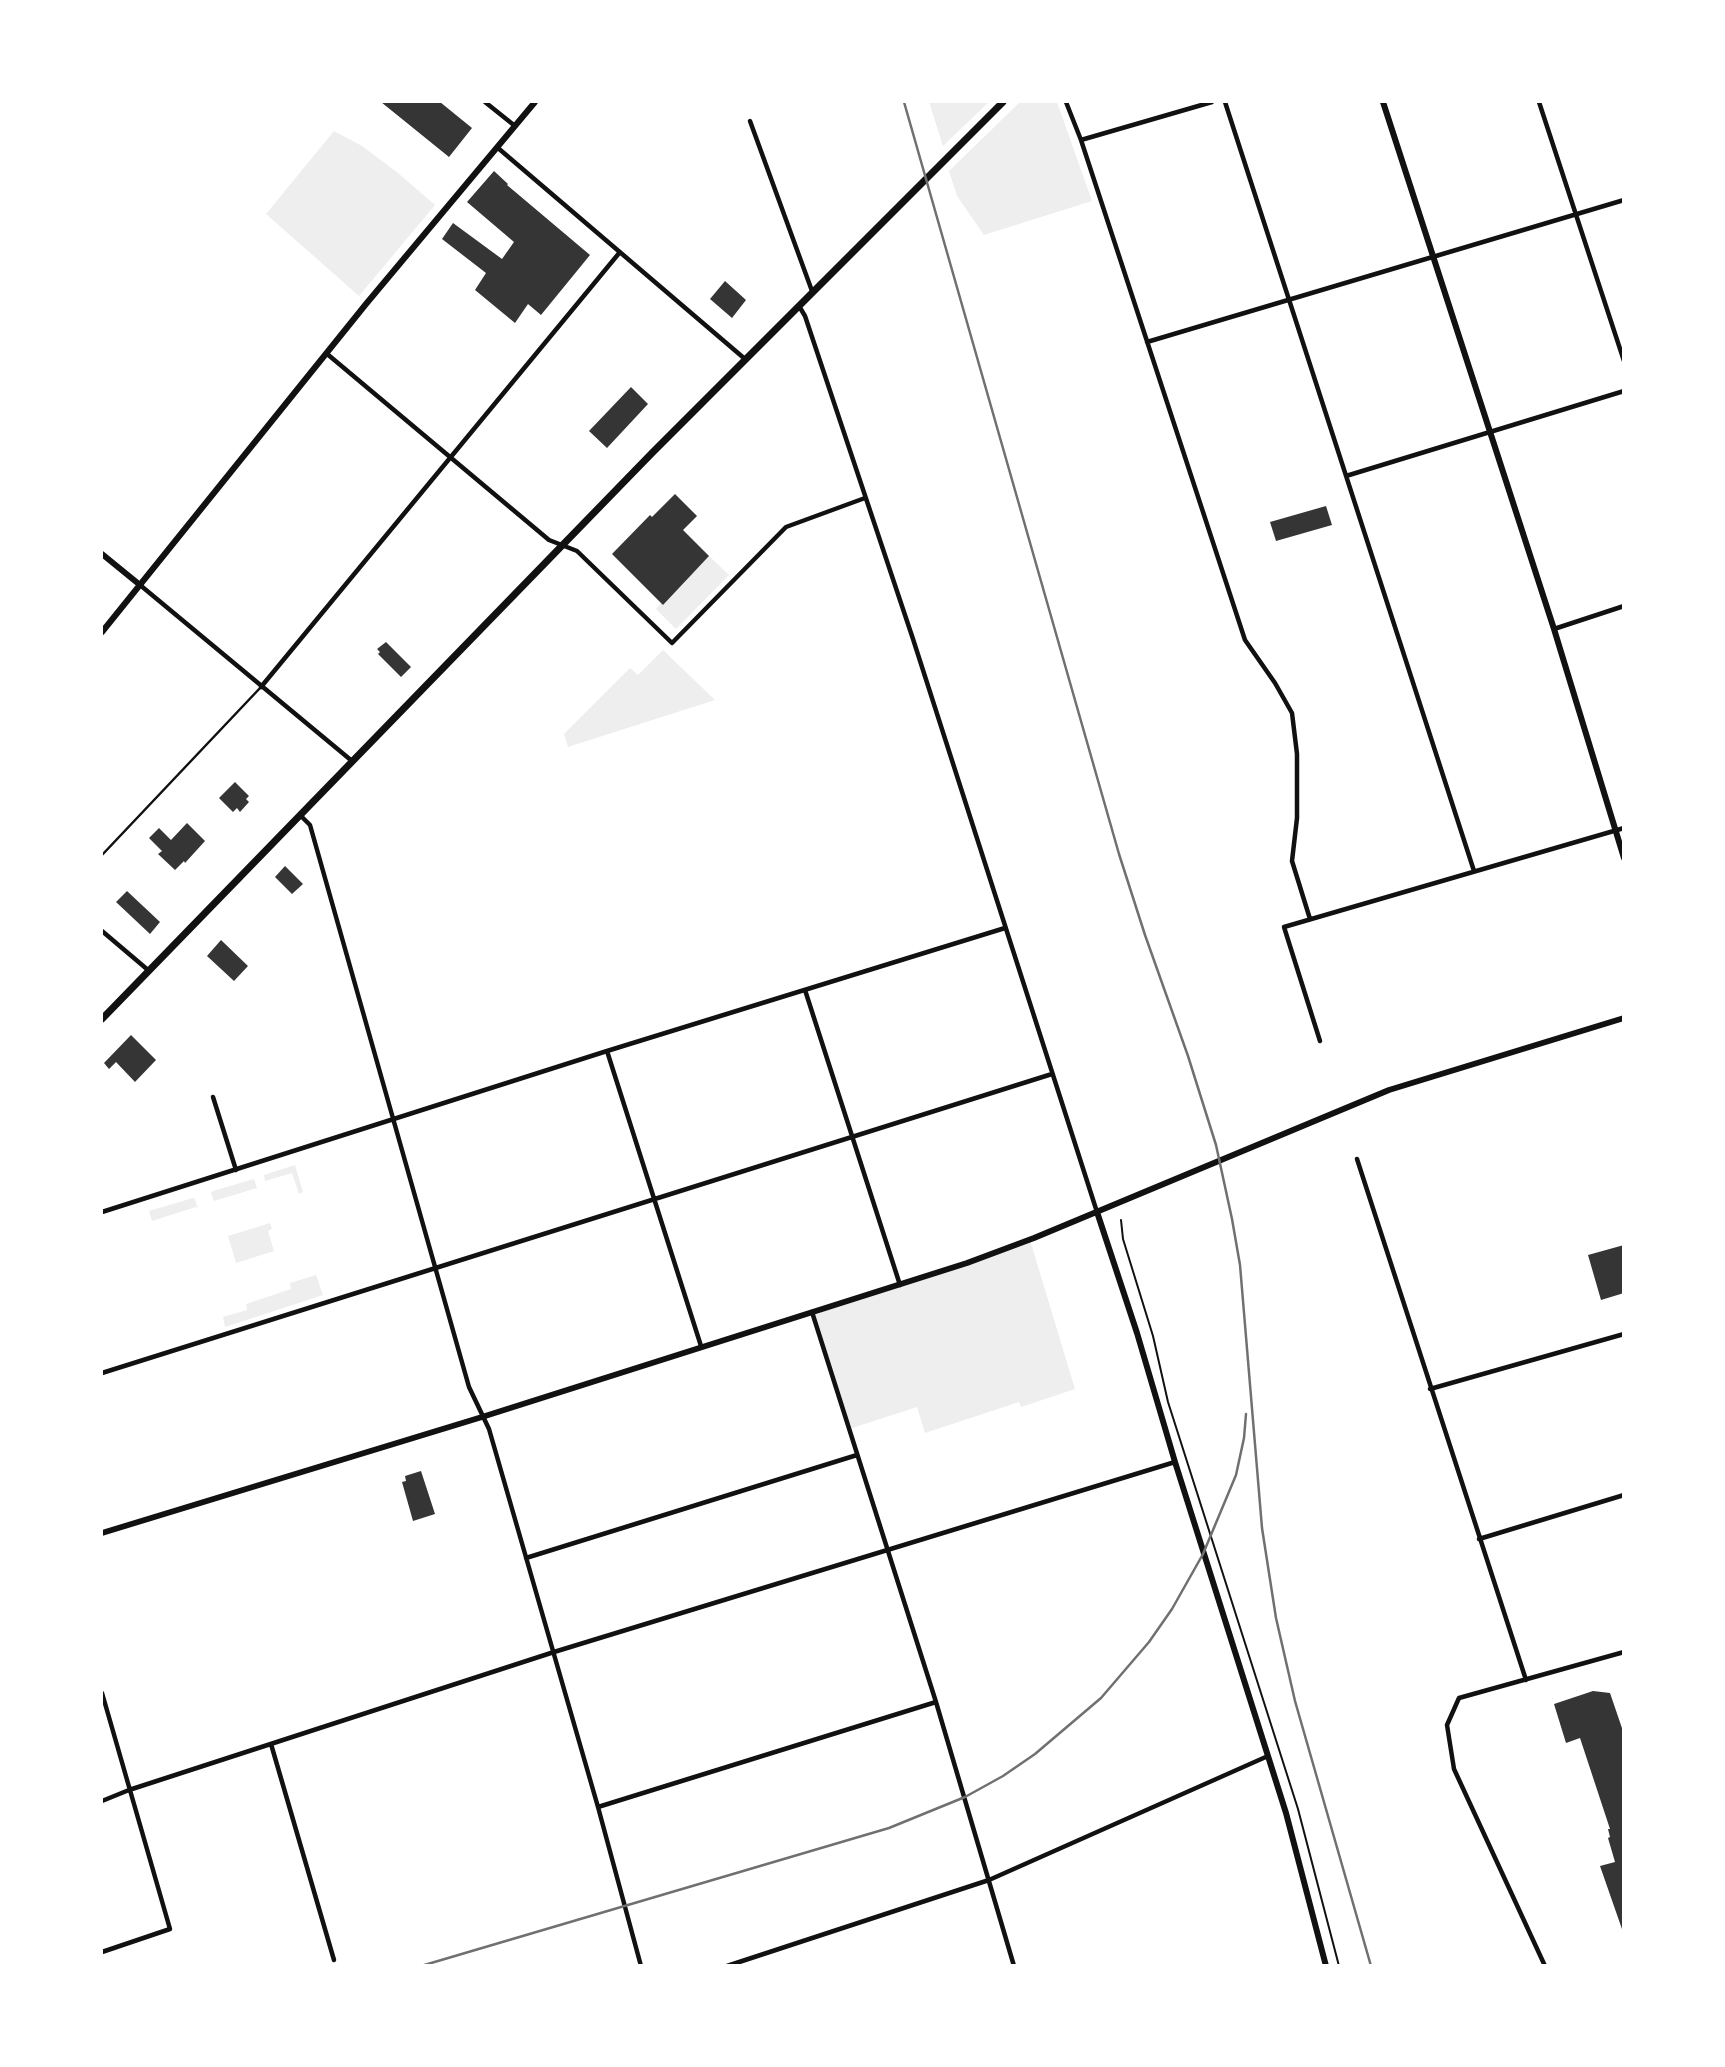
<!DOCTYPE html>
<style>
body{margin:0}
#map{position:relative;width:1725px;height:2067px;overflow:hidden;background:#fff;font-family:"Golos Text",sans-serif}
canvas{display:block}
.frame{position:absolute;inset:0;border:103px solid #fff;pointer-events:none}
</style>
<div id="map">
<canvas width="1725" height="2067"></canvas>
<div class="frame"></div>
</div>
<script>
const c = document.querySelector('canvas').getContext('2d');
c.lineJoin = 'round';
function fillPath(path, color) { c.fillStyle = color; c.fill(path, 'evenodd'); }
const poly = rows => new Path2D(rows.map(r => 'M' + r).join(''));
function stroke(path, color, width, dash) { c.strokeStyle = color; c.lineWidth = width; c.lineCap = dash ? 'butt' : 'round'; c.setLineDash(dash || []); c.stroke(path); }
fillPath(poly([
 [929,102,989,102,943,146],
 [1020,102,1057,102,1092,201,984,235,957,196,949,171],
 [334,131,362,146,398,173,435,205,359,296,266,214],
 [709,556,729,575,676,629,656,609,661,603,663,605],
 [663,650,715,700,568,747,564,734,630,668,638,675],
 [295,1165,303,1192,299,1194,292,1173,265,1181,264,1175],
 [254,1179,257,1188,214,1201,211,1193,213,1191],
 [193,1198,195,1199,198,1209,196,1207,152,1221,149,1211],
 [270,1223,272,1229,268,1231,274,1251,236,1263,228,1236],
 [1030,1240,1075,1389,1021,1407,1019,1402,925,1433,917,1407,849,1429,812,1312],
 [316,1275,323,1295,225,1327,223,1317,247,1310,246,1304,291,1289,290,1283]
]), '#eee');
fillPath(poly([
 [381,102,440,102,472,128,449,157],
 [494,171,508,184,507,185,590,255,541,315,528,304,515,323,475,290,486,273,442,239,453,223,502,259,514,242,467,202],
 [725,281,746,300,732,318,710,299],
 [631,387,648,404,607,448,589,431],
 [675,494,697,516,683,530,709,556,663,605,612,554,650,515,652,517],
 [1326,506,1332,525,1276,541,1270,522],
 [386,642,411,667,401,677,378,654,380,652,377,649],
 [235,782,249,796,246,799,249,802,240,812,237,808,233,812,219,798],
 [187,823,205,841,185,863,184,861,175,870,158,854,162,851,149,838,159,828,171,840],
 [285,866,303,884,292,894,275,877],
 [127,891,160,922,150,934,116,902],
 [221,940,248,966,234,981,207,956],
 [131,1035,156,1060,135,1082,116,1062,109,1069,104,1063],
 [1624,1245,1624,1293,1601,1300,1588,1255],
 [421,1471,435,1514,413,1521,402,1482,406,1481,405,1476],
 [1593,1691,1610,1693,1624,1734,1623,1932,1600,1866,1615,1862,1608,1838,1610,1837,1608,1829,1610,1829,1580,1738,1566,1743,1554,1704]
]), '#353535');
stroke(poly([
 [1121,1220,1123,1239,1153,1336,1168,1402,1298,1809,1339,1966]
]), '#111', 2);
stroke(poly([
 [102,855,261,687]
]), '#111', 2.5);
stroke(poly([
 [485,102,515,126],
 [1066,102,1081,140,1245,640,1275,683,1292,713,1297,754,1297,818,1292,861,1310,919],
 [1225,102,1474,871],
 [1539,102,1624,361],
 [750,121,812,291],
 [1081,140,1212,102],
 [498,148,745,359],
 [799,306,805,316,913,639,1097,1212],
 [1147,342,1624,200],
 [326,353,549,540,577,551,672,643,786,527,865,498],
 [1346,476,1624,391],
 [140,585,352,761],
 [1554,629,1624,606],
 [261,687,620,252],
 [300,815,310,825,469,1387,489,1429,598,1807,641,1966],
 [102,931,148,970],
 [805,990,900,1285],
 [1320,1041,1284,927,1624,828],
 [607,1051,701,1346],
 [213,1097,236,1170],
 [1357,1159,1526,1680],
 [102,1212,607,1051,1005,928],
 [812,1312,936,1702,1014,1966],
 [102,1373,1052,1074],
 [1430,1389,1624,1334],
 [1479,1539,1624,1495],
 [526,1558,857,1455],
 [102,1693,170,1929,102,1952],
 [271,1744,334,1960],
 [102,1801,129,1790,554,1652,1175,1462],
 [598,1807,936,1702],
 [727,1966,989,1880,1268,1756],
 [1545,1966,1454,1769,1447,1725,1459,1698,1624,1652]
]), '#111', 4.5);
stroke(poly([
 [1383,102,1554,629,1624,858],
 [102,554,140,585],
 [102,632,366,304,535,102],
 [1097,1212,1137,1333,1175,1462,1286,1813,1326,1966],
 [102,1533,482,1417,967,1263,1034,1238,1389,1090,1624,1018]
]), '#111', 6);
stroke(poly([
 [102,1019,652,453,1003,102]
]), '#111', 7);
stroke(poly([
 [904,102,1119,854,1145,935,1188,1056,1216,1145,1232,1219,1240,1265,1262,1528,1276,1618,1295,1701,1371,1966],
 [421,1966,889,1828,965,1797,1003,1776,1035,1754,1101,1698,1149,1642,1172,1609,1203,1554,1236,1475,1244,1438,1246,1414]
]), '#707070', 2.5);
</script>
